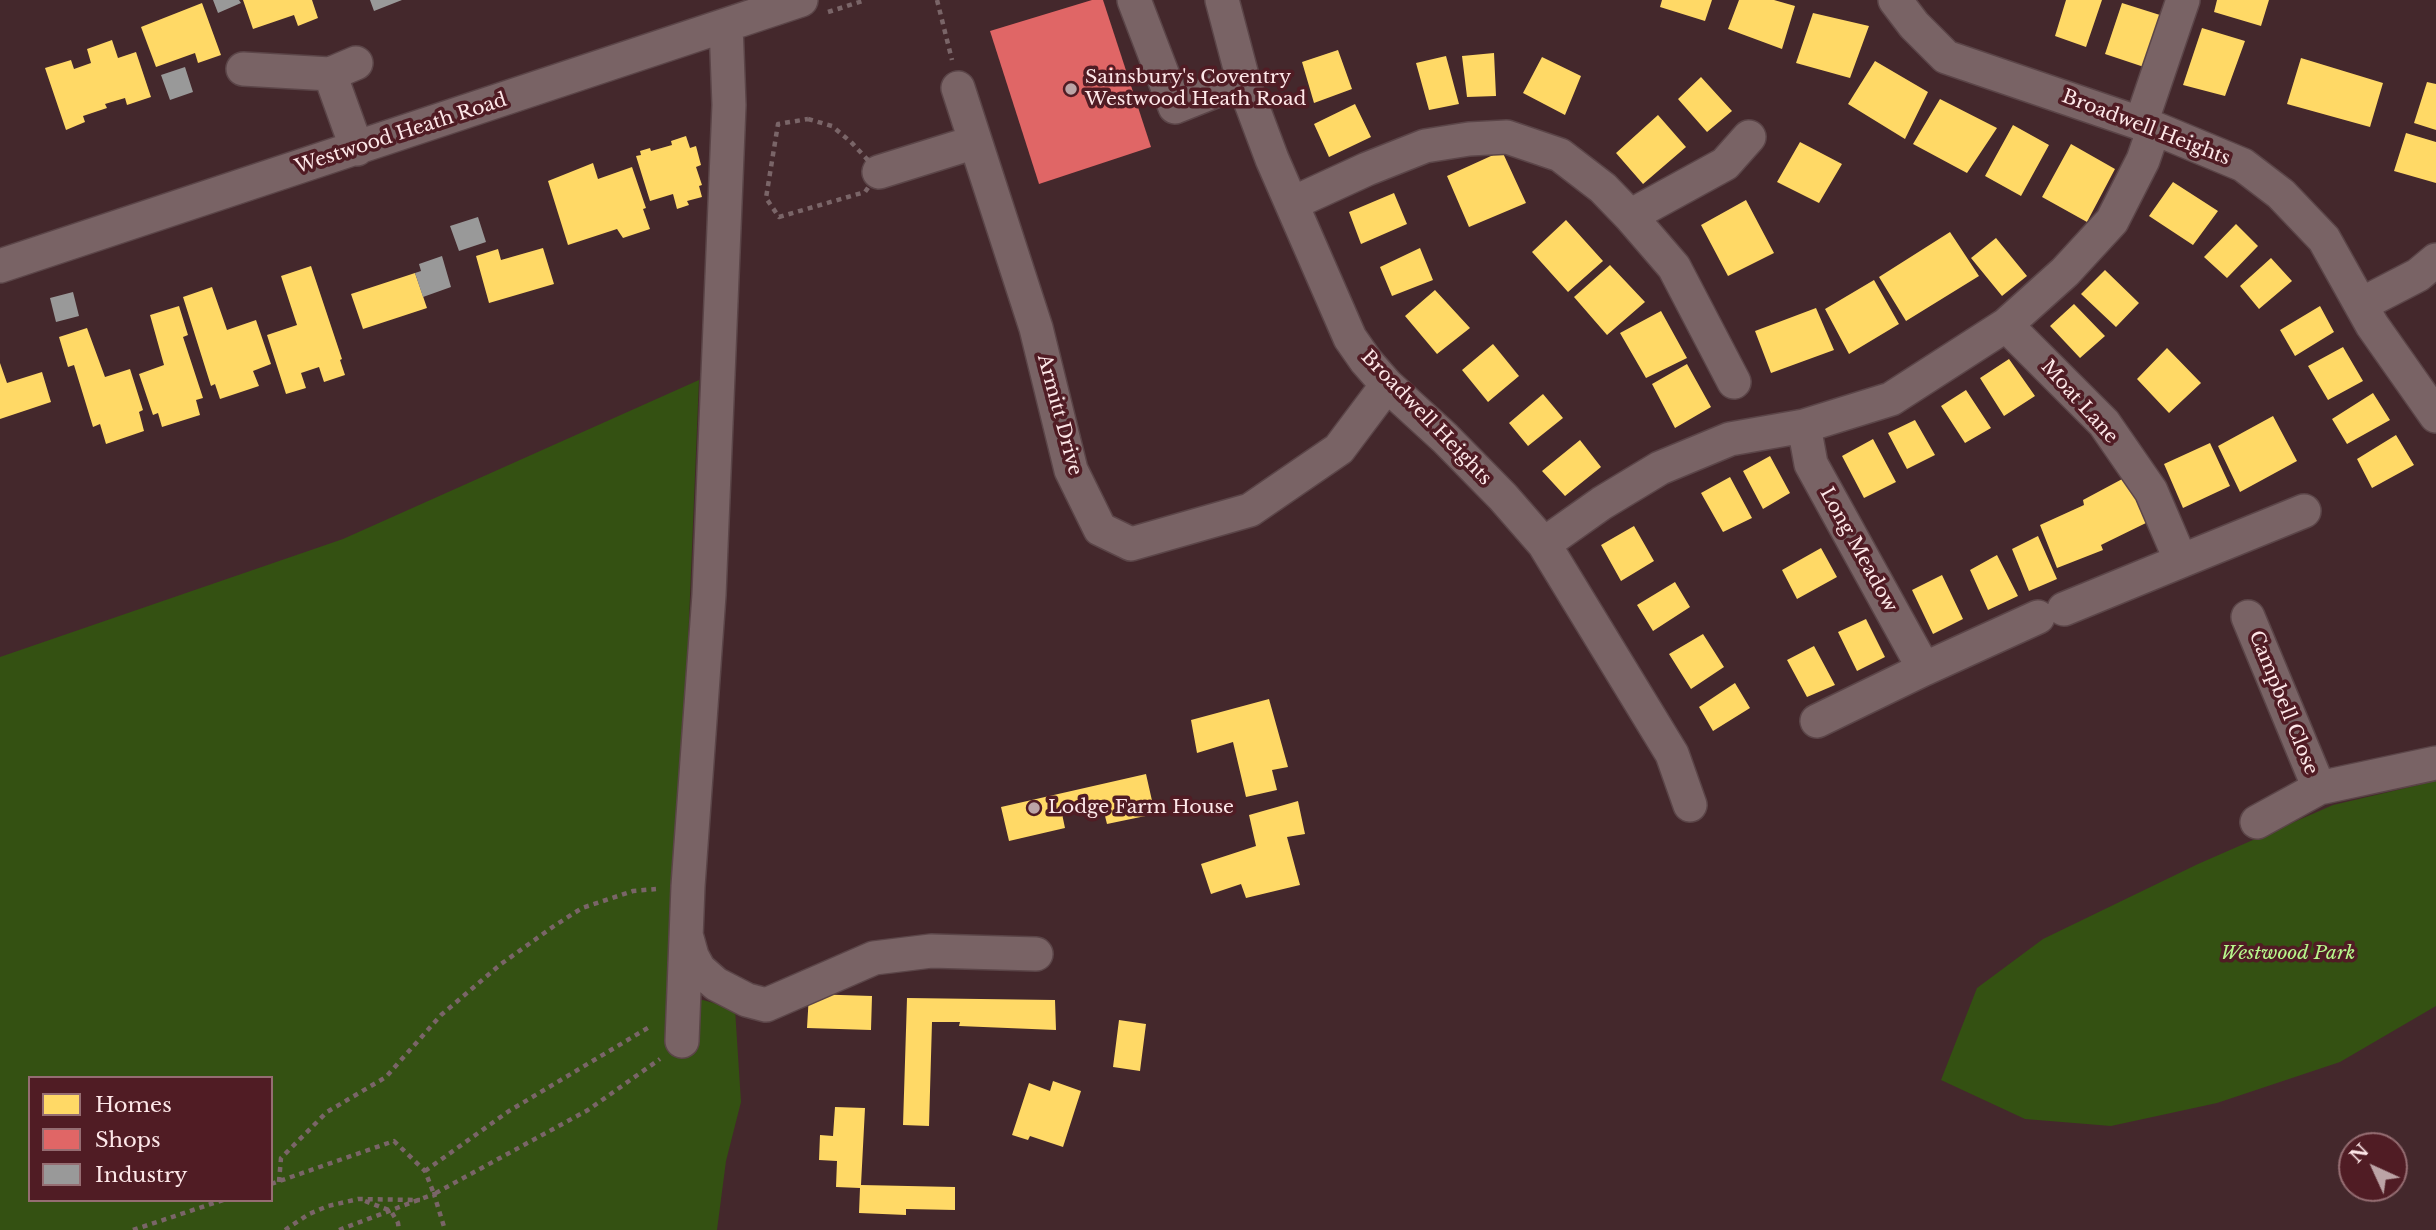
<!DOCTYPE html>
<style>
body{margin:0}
#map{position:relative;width:2436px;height:1230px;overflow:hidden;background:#44282c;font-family:"Libre Baskerville",serif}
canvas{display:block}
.legend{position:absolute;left:28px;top:1076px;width:245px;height:126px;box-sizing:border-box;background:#501c24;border:2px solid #956d72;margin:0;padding:9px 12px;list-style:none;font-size:21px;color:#fde7e8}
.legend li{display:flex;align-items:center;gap:14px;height:35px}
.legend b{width:35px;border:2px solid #956d72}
.north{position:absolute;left:2338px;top:1132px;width:70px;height:70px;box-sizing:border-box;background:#501c24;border:2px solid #956d72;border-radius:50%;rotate:315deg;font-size:19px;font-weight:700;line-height:28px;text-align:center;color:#fde7e8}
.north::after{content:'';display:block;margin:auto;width:24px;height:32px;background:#bca4a6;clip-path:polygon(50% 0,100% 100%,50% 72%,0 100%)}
</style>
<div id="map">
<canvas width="2436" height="1230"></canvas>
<ul class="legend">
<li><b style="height:19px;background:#ffd966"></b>Homes</li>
<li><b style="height:19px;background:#e06666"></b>Shops</li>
<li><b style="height:19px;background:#999"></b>Industry</li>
</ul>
<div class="north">N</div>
</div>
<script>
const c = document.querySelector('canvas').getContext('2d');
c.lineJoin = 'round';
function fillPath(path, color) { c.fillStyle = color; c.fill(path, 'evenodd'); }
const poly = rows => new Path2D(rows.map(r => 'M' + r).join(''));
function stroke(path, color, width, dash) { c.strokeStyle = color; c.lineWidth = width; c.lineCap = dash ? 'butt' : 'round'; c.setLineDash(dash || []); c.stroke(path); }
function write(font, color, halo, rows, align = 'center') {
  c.font = font + ' "Libre Baskerville",serif'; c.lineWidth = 7; c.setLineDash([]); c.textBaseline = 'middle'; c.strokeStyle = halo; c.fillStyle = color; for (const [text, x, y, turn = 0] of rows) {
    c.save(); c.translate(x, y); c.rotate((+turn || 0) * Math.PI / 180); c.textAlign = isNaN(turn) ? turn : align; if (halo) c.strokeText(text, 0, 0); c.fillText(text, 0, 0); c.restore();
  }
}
fillPath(poly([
 [699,380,673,1003,703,1000,735,1009,741,1102,726,1161,717,1230,0,1230,0,657,343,539],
 [30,1078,271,1078,271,1200,30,1200],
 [2436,781,2436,1006,2340,1062,2217,1103,2111,1126,2025,1119,1941,1080,1977,988,2043,939,2198,864,2333,805]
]), '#345112');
fillPath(poly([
 [243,0,312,0,318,18,298,26,294,15,253,29],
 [1662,0,1712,0,1705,21,1660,7],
 [1739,0,1774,0,1795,6,1782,49,1728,29],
 [2066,0,2102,0,2086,47,2055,36],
 [2217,0,2269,0,2261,26,2214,12],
 [202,3,221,55,198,63,195,53,156,67,141,27],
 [2122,3,2160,15,2144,67,2105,54],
 [1813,13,1869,26,1850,78,1796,63],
 [2202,28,2245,41,2225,96,2183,85],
 [112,40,118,58,136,52,151,97,127,105,125,98,105,104,107,108,83,116,85,122,66,130,45,68,71,60,74,69,91,63,87,49],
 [1338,50,1352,89,1314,103,1302,62],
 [1494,53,1496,96,1467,97,1462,56],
 [1446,56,1459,104,1429,110,1416,63],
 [1542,57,1581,76,1565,115,1523,93],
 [2301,58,2383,83,2370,127,2287,104],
 [1875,61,1928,92,1905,139,1848,104],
 [1701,77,1732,111,1707,132,1678,99],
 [2427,82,2436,84,2436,130,2414,123],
 [1940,99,1997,128,1967,173,1913,144],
 [1355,104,1371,137,1329,157,1314,124],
 [1658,115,1686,147,1643,184,1616,153],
 [2013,125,2049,145,2021,196,1985,176],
 [2406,133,2436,142,2436,183,2394,171],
 [686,136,690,148,696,146,701,165,696,167,702,185,699,186,702,197,687,201,689,205,677,209,673,194,650,201,636,156,641,155,640,151,650,148,651,151,672,145,671,141],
 [1800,142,1842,164,1819,203,1777,182],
 [2071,144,2115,169,2087,222,2042,197],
 [1502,151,1526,203,1469,227,1447,176],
 [593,163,598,179,632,167,646,208,643,209,650,229,623,238,617,229,568,245,548,181],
 [2173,182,2218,211,2193,245,2149,216],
 [1394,193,1407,224,1361,244,1349,212],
 [1746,200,1774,253,1728,276,1701,225],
 [1566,220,1603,261,1568,292,1532,252],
 [2236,224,2258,246,2227,278,2204,257],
 [1950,232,1979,276,1906,321,1879,277],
 [1996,238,2027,276,2002,296,1971,258],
 [543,248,554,284,489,303,476,256,498,249,501,260],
 [1420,248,1433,280,1392,296,1380,267],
 [2271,258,2292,281,2259,309,2240,286],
 [1610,265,1645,302,1607,335,1574,297],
 [311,266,342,359,340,360,345,375,324,382,319,367,301,373,306,388,286,394,267,335,297,325,281,276],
 [2105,270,2139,303,2116,327,2081,294],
 [415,273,427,308,363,329,351,294],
 [1874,280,1899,324,1849,354,1825,309],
 [212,287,227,330,256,320,271,364,253,371,259,386,220,399,215,384,211,386,183,297],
 [1435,290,1470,328,1437,354,1405,316],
 [2074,304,2105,336,2080,358,2050,326],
 [179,306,188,335,183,337,203,398,196,400,200,415,162,427,158,413,153,415,139,374,164,365,150,315],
 [2320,306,2334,332,2295,356,2280,330],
 [1816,308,1834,350,1771,373,1755,331],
 [1661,311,1687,358,1646,378,1620,333],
 [87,328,105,377,130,369,143,410,139,412,144,431,106,444,100,424,93,427,74,365,68,367,59,337],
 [1493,344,1519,376,1488,402,1462,370],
 [2343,347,2363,381,2328,400,2308,366],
 [2167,348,2201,383,2169,413,2137,379],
 [2009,359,2035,396,2004,416,1980,378],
 [0,363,7,383,42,372,51,402,0,419],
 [1687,364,1711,407,1675,428,1652,384],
 [1966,390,1991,428,1965,443,1941,406],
 [2373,393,2390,420,2347,444,2332,419],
 [1543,394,1563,418,1528,446,1509,423],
 [2273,416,2297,461,2240,492,2218,446],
 [1915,420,1935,455,1907,469,1888,433],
 [2396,435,2414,465,2372,488,2357,459],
 [1873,439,1896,482,1864,498,1842,456],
 [1580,440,1601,467,1565,496,1542,471],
 [2210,443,2230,486,2183,508,2164,464],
 [1770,456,1790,493,1763,509,1743,471],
 [1730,477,1752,518,1723,532,1701,493],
 [2126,477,2148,522,2101,545,2103,550,2057,568,2040,525,2084,505,2083,500],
 [1634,526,1654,561,1621,581,1601,545],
 [2038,536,2057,579,2029,591,2012,549],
 [1821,548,1837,577,1797,599,1782,570],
 [1997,555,2018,596,1988,610,1970,570],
 [1942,575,1963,619,1933,634,1912,590],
 [1675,582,1690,607,1653,631,1637,605],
 [1866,619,1885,657,1857,671,1838,632],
 [1703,634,1724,667,1691,689,1669,654],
 [1814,646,1835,685,1807,697,1787,660],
 [1735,683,1750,708,1713,731,1699,707],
 [1269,699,1288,767,1272,770,1277,790,1246,797,1233,742,1197,753,1191,720],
 [1146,774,1155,814,1107,824,1101,800,1061,809,1065,828,1009,841,1001,807],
 [1298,801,1305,834,1287,837,1300,885,1246,898,1241,884,1211,894,1201,864,1256,846,1249,815],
 [809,994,872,996,871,1030,807,1028],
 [907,998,1055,1000,1056,1030,959,1026,960,1022,932,1022,929,1126,903,1125],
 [1119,1020,1146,1024,1140,1071,1113,1067],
 [1053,1081,1081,1091,1063,1147,1030,1136,1028,1140,1012,1135,1029,1083,1050,1091],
 [835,1107,865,1108,861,1185,955,1187,955,1210,906,1209,906,1215,859,1213,860,1188,836,1187,837,1161,819,1160,820,1135,833,1136]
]), '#ffd966');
fillPath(poly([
 [1092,0,1103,0,1151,147,1039,184,990,31]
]), '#e06666');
fillPath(poly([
 [213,0,239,0,241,3,218,13],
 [370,0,402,0,374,11],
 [185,67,193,92,170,100,161,75],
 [478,217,486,242,459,251,450,226],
 [442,256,451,287,423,297,415,273,421,271,419,264],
 [73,292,79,316,56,322,50,298]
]), '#999');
const minor = poly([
 [1134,0,1175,107,1243,80],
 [1222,0,1245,87,1272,159,1350,338,1366,361,1387,385,1445,438,1503,497,1544,544,1672,754,1690,805],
 [1895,0,1914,25,1946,57,2154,128,2243,165,2281,194,2324,239,2372,325,2436,416],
 [243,69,330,74,356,63],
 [330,74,357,149],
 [958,88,1036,328,1071,470,1100,529,1131,544,1250,510,1339,449,1387,385],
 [2141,123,2183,0],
 [879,172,975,142],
 [1293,203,1367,169,1425,146,1469,139,1507,137,1560,155,1603,188,1630,216,1674,267,1734,382],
 [1630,216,1725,164,1749,137],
 [0,266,801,0],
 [2362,304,2418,275,2436,260],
 [2006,325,2104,423,2151,491,2181,561,2064,609],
 [1804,426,1811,464,1924,669,2038,617],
 [1544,544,1602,503,1660,468,1730,439,1804,426,1891,399,2006,325,2065,272,2112,221,2143,160,2154,128],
 [2181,561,2304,511],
 [2248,617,2319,788],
 [1817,721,1924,669],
 [2257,822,2319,788,2436,763],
 [687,938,692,956,699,969,716,984,747,1000,766,1005,874,958,931,951,1036,954],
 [682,1041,688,886,709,595,729,105,726,25]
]);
stroke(minor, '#5b4548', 36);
stroke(poly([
 [937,0,952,60],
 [828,12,866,0],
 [808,119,832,126,851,142,879,172,865,192,779,217,766,198,778,124,808,119],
 [425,1171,509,1111,651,1026],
 [279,1182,281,1158,327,1112,386,1077,441,1015,501,964,554,926,582,908,633,891,656,889],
 [271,1184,394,1141,425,1171,434,1194,588,1110,660,1059],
 [365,1201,391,1211,398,1223,399,1230],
 [133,1230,223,1200],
 [285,1230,309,1214,328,1206,358,1199,420,1200],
 [339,1230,434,1194,445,1230]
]), '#7a6568', 4.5, [5, 5]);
stroke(minor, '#796365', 33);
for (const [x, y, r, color] of [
 [1071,89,7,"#bca4a6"],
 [1034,808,7,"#bca4a6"]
]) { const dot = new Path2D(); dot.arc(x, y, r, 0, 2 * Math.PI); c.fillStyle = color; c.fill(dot); stroke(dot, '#501c24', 2.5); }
write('19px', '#fde7e8', '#501c24', [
 ["Sainsbury's Coventry",1085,78],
 ["Westwood Heath Road",1085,100],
 ["Lodge Farm House",1048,808]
], 'left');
write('19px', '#fde7e8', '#501c24', [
 ["Broadwell Heights",2146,128,21],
 ["Westwood Heath Road",401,134,-18],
 ["Moat Lane",2079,402,48],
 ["Armitt Drive",1059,415,75],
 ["Broadwell Heights",1426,418,46],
 ["Long Meadow",1858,550,61],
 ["Campbell Close",2283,703,68]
]);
write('italic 19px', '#b8f88c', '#501c24', [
 ["Westwood Park",2288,954]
]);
</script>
